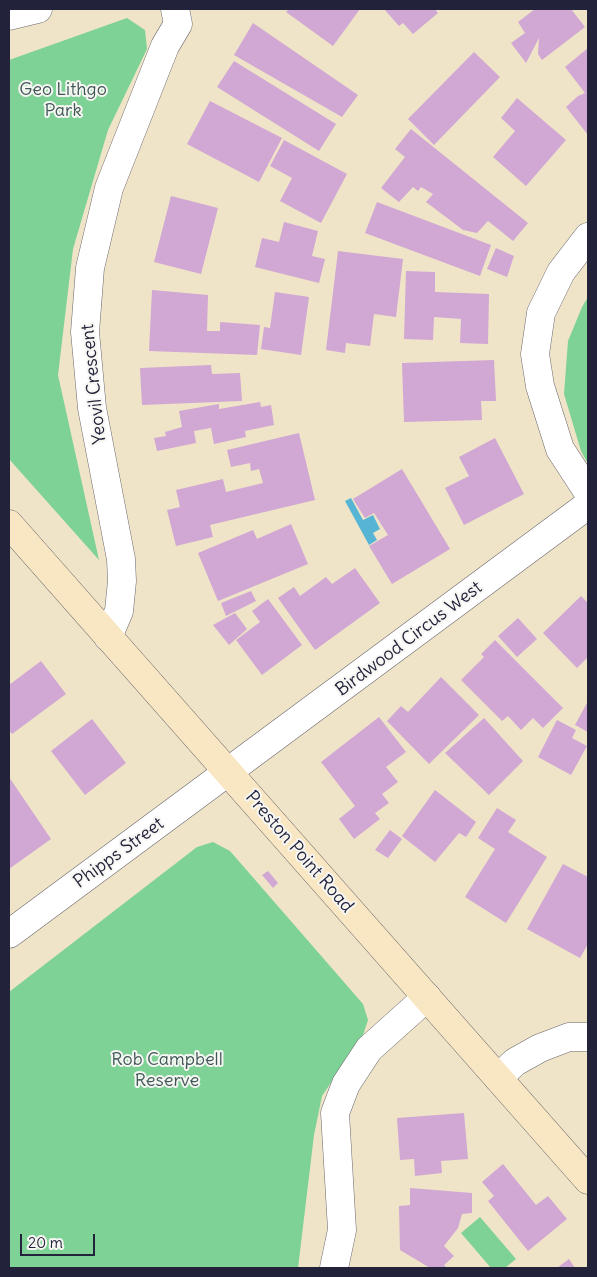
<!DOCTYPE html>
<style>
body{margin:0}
#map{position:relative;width:597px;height:1277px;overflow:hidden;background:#efe4c8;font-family:Delius,sans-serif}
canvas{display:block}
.frame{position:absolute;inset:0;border:10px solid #22223b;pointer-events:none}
.scale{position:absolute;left:20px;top:1234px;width:75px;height:22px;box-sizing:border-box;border:2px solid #22223b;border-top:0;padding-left:6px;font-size:15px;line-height:18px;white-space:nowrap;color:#22223b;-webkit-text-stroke:4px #f6f6f2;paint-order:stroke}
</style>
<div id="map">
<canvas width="597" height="1277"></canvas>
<div class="frame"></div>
<div class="scale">20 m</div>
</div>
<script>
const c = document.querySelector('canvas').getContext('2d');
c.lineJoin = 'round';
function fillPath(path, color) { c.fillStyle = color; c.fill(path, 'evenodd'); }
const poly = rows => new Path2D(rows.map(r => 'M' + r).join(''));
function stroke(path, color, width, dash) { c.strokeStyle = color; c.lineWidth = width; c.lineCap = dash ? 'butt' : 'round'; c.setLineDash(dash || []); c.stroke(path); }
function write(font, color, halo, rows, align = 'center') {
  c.font = font + ' Delius,sans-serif'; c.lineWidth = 4; c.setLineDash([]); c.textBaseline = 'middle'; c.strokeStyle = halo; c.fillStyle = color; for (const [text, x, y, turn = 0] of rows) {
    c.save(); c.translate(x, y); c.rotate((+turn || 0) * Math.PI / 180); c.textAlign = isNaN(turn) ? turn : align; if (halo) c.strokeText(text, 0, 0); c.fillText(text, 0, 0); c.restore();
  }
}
fillPath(poly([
 [127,18,145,30,147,49,108,130,73,249,58,375,99,560,9,459,9,60],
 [588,297,588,464,581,451,564,394,568,341,582,307],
 [213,842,230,851,363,1004,368,1020,363,1035,322,1096,314,1135,298,1268,9,1268,9,992,197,847],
 [480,1217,516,1259,505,1268,491,1268,461,1233]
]), '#7ed296');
fillPath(poly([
 [351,498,363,520,373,515,380,529,373,533,377,540,369,545,345,501]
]), '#56b5d4');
fillPath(poly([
 [289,9,360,9,333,46,286,12],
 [384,9,435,9,438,13,413,34,403,23,399,26],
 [535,9,571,9,585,27,542,60,538,54,539,38,526,63,511,43,525,33,518,22],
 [253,23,358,95,342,117,234,55],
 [588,48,588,135,566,107,578,96,585,93,565,67],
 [474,52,500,77,434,145,408,119],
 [234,61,336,124,319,151,217,87],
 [517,98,566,140,526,186,493,157,515,131,501,118],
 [210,101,282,138,259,182,187,144],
 [411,129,528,223,513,241,488,221,477,233,463,230,426,202,433,194,421,187,418,191,413,187,399,202,381,188,405,157,395,149],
 [284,140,347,174,321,223,280,201,292,178,270,166],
 [171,196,218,208,201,274,154,262],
 [377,202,491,245,480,276,365,233],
 [284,222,318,231,312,256,325,259,319,283,255,267,262,238,279,242],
 [496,248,514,256,507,277,487,269],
 [338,251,403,259,396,317,374,314,370,346,346,343,345,353,326,350],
 [406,271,435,272,435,292,489,294,488,344,460,343,461,319,434,317,433,340,404,339],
 [152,290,208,295,207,331,220,331,220,322,260,325,257,355,149,351],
 [275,292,309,297,301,355,261,349,264,327,270,328],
 [494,360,496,401,481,401,482,420,404,422,402,363],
 [211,365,212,374,240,373,242,401,142,405,140,368],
 [260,402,261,407,271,405,274,425,245,431,246,437,214,444,211,428,194,431,196,443,157,451,154,438,166,436,165,432,182,427,179,411,219,404,219,409],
 [299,433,315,500,210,525,213,537,176,546,167,510,180,507,176,490,223,479,226,492,263,483,259,469,251,471,250,463,231,467,227,450],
 [495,438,524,494,464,525,445,488,469,476,459,457],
 [402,469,450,549,392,584,369,546,388,535,374,513,365,518,353,499],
 [291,524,308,564,218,601,198,553,253,530,257,539],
 [355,568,380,603,315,650,278,598,294,587,300,596,326,577,332,584],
 [251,591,256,601,226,616,221,603],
 [581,596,588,603,588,657,577,668,543,633],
 [268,599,302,645,262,675,236,640,260,622,252,611],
 [235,613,247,629,229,645,213,625],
 [518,618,537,639,517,657,498,636],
 [495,640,563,708,543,728,533,718,521,730,508,716,502,721,461,680,484,657,481,654],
 [41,661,66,694,12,734,9,730,9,685],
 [441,677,479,715,429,764,387,721,401,706,408,712],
 [588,701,588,732,575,725],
 [379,717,406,752,386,767,398,782,382,794,389,803,375,813,380,819,354,839,339,819,355,806,321,762],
 [484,718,523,761,489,795,445,753],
 [92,719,126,763,85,795,51,751],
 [557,720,576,730,572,738,587,746,571,775,538,757],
 [9,777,51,839,9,869],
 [435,790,476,822,466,837,459,833,435,862,402,836],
 [497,808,516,820,508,832,547,857,506,923,465,897,495,849,478,838],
 [390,830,402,839,388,858,375,850],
 [563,864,588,877,588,944,580,958,527,929],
 [268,871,278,883,273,888,262,875],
 [464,1113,468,1159,441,1161,442,1173,415,1176,414,1159,400,1160,397,1118],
 [503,1164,536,1205,548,1196,567,1219,528,1251,488,1201,494,1196,482,1182],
 [410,1188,472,1193,472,1213,462,1214,458,1228,444,1246,454,1256,444,1265,447,1268,430,1268,400,1250,399,1206,410,1205],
 [569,1259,575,1268,557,1268]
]), '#d1a7d4');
const minor = poly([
 [9,16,38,9],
 [588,237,561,272,541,313,535,354,540,386,560,449,588,492],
 [108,637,119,611,122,581,121,559,92,408,85,332,90,268,109,188,165,46,178,24,175,9],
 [9,934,588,505],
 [498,1078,515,1062,540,1048,569,1037,588,1037],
 [334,1268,342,1230,335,1113,346,1084,369,1049,427,997]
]);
const secondary = poly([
 [9,524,588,1180]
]);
stroke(minor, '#6a666c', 29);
stroke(secondary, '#6a666c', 29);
stroke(minor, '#fff', 28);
stroke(secondary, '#f9e7c3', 28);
write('18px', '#3e5756', '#f6f6f2', [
 ["Geo Lithgo",63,90],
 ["Park",63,111],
 ["Rob Campbell",167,1060],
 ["Reserve",167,1081]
]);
write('18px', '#22223b', '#f6f6f2', [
 ["Yeovil Crescent",94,384,-96],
 ["Birdwood Circus West",409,639,-37],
 ["Preston Point Road",299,852,49],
 ["Phipps Street",119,853,-36]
]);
</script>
